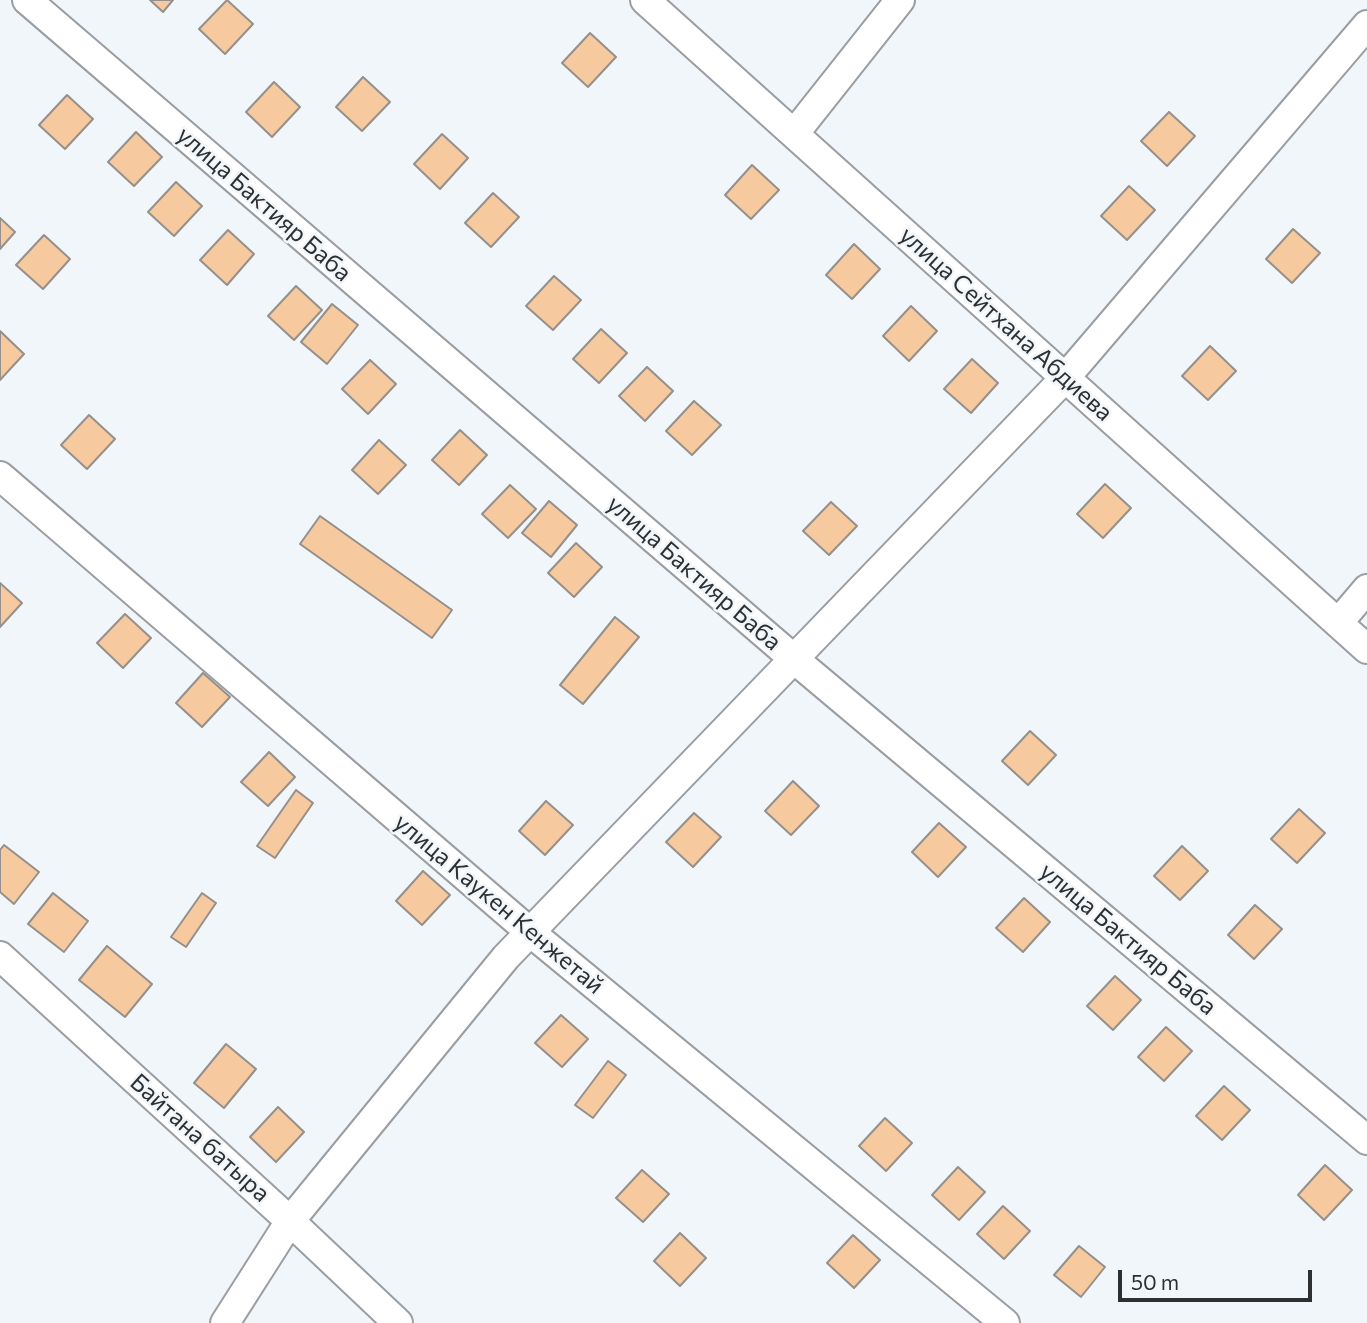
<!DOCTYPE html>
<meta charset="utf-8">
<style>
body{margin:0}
#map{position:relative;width:1367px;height:1323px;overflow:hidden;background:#f1f6fa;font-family:Commissioner,sans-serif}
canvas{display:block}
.scale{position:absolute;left:1118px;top:1270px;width:194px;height:32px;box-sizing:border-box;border:4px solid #2d2f30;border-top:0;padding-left:9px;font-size:21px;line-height:24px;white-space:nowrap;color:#2d2f30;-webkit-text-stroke:5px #f1f6fa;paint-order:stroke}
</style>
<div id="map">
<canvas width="1367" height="1323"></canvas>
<div class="scale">50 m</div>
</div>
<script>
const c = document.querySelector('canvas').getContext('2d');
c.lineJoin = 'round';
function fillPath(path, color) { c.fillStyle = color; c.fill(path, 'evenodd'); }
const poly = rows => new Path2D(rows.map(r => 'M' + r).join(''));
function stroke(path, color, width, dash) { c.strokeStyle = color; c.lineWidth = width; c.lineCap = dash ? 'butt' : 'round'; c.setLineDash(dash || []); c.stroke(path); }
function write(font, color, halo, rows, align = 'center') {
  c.font = font + ' Commissioner,sans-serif'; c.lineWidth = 5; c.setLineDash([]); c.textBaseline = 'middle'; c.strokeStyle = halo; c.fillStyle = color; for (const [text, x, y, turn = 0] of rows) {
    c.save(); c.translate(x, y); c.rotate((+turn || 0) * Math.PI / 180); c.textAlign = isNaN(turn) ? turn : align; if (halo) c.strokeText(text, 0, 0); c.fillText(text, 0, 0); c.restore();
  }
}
const building = poly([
 [150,0,173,0,163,12,150,0],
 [227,0,253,24,225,54,199,29,227,0],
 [590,33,616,57,588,87,562,63,590,33],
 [363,77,390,102,362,131,336,107,363,77],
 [274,82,300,107,272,137,246,112,274,82],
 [67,95,93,119,65,149,39,125,67,95],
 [1169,112,1195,136,1167,166,1141,141,1169,112],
 [136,132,162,157,134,186,108,162,136,132],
 [442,134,468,158,440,189,414,164,442,134],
 [752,165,779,190,751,219,725,195,752,165],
 [176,182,202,206,174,236,148,212,176,182],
 [1129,186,1155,210,1127,240,1101,216,1129,186],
 [493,193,519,217,491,247,465,223,493,193],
 [0,218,15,232,0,249,0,218],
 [1293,229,1320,253,1292,283,1266,259,1293,229],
 [228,230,254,254,227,285,200,260,228,230],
 [44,235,70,259,43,289,16,265,44,235],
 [854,244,880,269,852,299,826,275,854,244],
 [554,276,581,300,553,330,526,306,554,276],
 [296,286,322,310,294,340,268,316,296,286],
 [332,304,358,325,327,364,301,342,332,304],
 [911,306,937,331,909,361,883,336,911,306],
 [601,329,627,353,599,383,573,359,601,329],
 [0,331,24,354,0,380,0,331],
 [1210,346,1236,371,1208,400,1182,376,1210,346],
 [972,359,998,383,971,413,944,389,972,359],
 [370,360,396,384,368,414,342,389,370,360],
 [647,367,673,391,645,421,619,396,647,367],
 [694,401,721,425,692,455,666,431,694,401],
 [89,415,115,439,87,469,61,445,89,415],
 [460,430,487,455,459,485,432,460,460,430],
 [379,440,406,465,378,494,352,470,379,440],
 [1105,484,1131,508,1103,538,1077,514,1105,484],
 [510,485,536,509,508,538,482,514,510,485],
 [549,501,577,525,551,557,522,533,549,501],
 [831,502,857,526,829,555,803,531,831,502],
 [320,516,452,610,432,638,300,544,320,516],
 [576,543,602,567,574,597,548,573,576,543],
 [0,583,22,603,0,627,0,583],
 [125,614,151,638,123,668,97,643,125,614],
 [615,617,639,637,583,704,560,685,615,617],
 [203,673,230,697,202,727,176,703,203,673],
 [1030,731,1056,755,1028,785,1002,761,1030,731],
 [269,752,295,777,268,806,241,782,269,752],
 [793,781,819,806,791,835,765,811,793,781],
 [296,790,313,803,275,858,257,846,296,790],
 [546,801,573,825,545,855,519,831,546,801],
 [1299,809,1325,833,1297,863,1271,839,1299,809],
 [694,813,721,837,693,867,666,842,694,813],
 [939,823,966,847,938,877,912,852,939,823],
 [4,845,39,872,14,904,0,892,0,850,4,845],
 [1182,846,1208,871,1180,900,1154,876,1182,846],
 [423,871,450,895,422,925,396,901,423,871],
 [53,893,88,921,64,952,28,924,53,893],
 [202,893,216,903,186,947,171,937,202,893],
 [1024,898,1050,922,1023,952,996,928,1024,898],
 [1255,905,1282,929,1254,959,1228,935,1255,905],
 [107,946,152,984,125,1017,79,980,107,946],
 [1115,976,1141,1000,1113,1030,1087,1006,1115,976],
 [561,1015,588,1039,562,1067,535,1043,561,1015],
 [1166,1027,1192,1051,1164,1081,1138,1057,1166,1027],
 [226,1044,256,1069,224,1108,194,1083,226,1044],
 [608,1061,626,1075,593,1118,575,1105,608,1061],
 [1224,1086,1250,1110,1222,1140,1196,1116,1224,1086],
 [278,1107,304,1132,276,1162,250,1137,278,1107],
 [885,1118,912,1143,886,1171,859,1146,885,1118],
 [1325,1165,1352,1190,1324,1220,1298,1195,1325,1165],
 [958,1167,985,1192,959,1220,932,1195,958,1167],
 [642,1170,669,1194,643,1222,616,1198,642,1170],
 [1003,1206,1030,1231,1004,1259,977,1234,1003,1206],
 [680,1233,706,1258,680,1286,654,1261,680,1233],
 [853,1235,880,1260,854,1288,827,1263,853,1235],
 [1079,1246,1105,1267,1081,1297,1054,1275,1079,1246]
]);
fillPath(building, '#f6c99e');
stroke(building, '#95908c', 2);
const minor = poly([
 [27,0,794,659,1367,1140],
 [645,0,1367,649],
 [794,134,900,0],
 [0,476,530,932,1005,1323],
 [1338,623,1367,589],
 [0,956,290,1221,398,1323],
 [225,1323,290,1221,506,957,1065,378,1367,25]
]);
stroke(minor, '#9a9ea2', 32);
stroke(minor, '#fff', 28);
write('24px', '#2d2f30', '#f1f6fa', [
 ["улица Бактияр Баба",264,204,41],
 ["улица Сейтхана Абдиева",1006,324,42],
 ["улица Бактияр Баба",694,573,41],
 ["улица Каукен Кенжетай",499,904,40],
 ["улица Бактияр Баба",1128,939,40],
 ["Байтана батыра",200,1138,42]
]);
</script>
